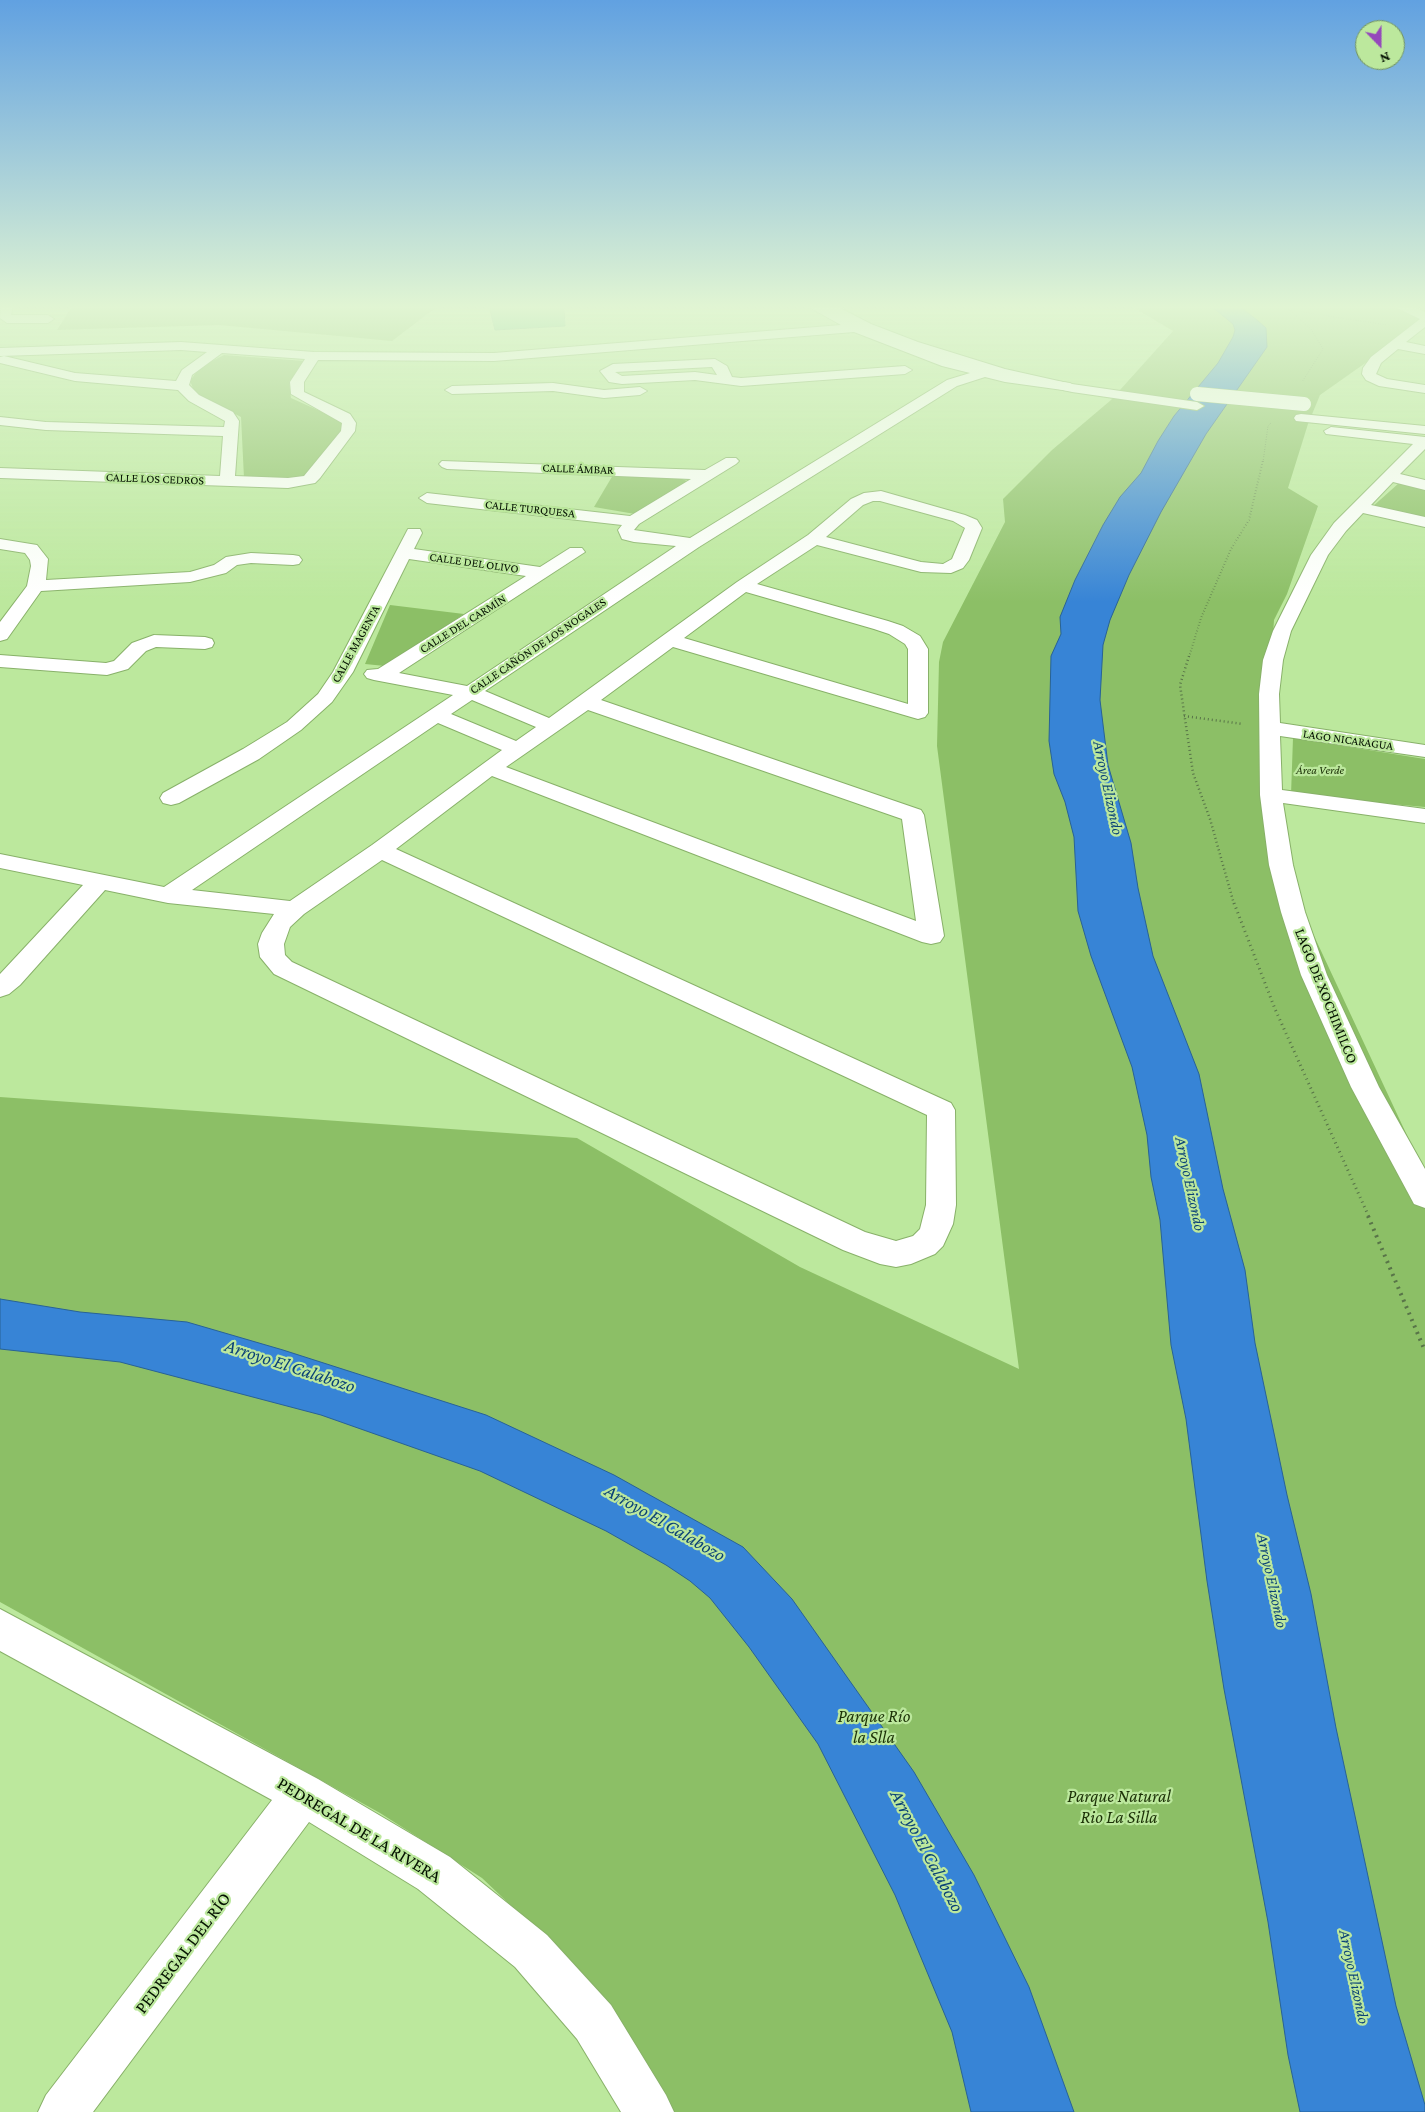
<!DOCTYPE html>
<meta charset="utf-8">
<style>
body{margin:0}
#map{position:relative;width:1425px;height:2112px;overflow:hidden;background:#bce89d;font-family:"Crimson Pro",serif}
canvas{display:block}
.north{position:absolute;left:1355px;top:20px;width:50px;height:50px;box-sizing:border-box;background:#bce89d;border:1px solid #72925e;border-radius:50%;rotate:158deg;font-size:14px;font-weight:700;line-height:20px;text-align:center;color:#041100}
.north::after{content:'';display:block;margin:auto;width:18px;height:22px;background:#9549bb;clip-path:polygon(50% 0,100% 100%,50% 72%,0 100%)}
</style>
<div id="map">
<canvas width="1425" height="2112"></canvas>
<div class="north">N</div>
</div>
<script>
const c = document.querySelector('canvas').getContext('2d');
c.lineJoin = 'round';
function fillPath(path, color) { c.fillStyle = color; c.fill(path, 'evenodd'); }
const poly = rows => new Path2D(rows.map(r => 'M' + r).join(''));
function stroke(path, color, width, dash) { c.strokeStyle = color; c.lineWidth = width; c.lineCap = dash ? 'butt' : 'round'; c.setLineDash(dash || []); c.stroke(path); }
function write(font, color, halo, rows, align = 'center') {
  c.font = font + ' "Crimson Pro",serif'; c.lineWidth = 4.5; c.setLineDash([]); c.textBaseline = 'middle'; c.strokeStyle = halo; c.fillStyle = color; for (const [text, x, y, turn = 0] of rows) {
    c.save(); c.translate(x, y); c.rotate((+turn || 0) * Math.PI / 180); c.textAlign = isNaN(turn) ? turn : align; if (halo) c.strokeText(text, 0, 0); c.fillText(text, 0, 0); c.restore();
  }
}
fillPath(poly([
 [72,306,438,306,392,341,219,325,57,330],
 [1131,306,1400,306,1425,321,1320,395,1308,424,1288,488,1318,506,1287,594,1274,620,1269,694,1281,865,1425,1174,1425,2112,665,2112,563,1955,482,1878,380,1813,0,1602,0,1097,577,1138,800,1267,1019,1369,937,746,939,662,943,642,1005,522,1003,499,1052,450,1111,400,1173,331],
 [224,355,305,361,289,382,291,398,342,421,341,432,302,479,244,478,241,417,195,393,190,381,200,367],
 [613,475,676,477,690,482,635,514,594,507],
 [1399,483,1425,489,1425,519,1371,508],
 [390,605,464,614,385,666,365,664],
 [1293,738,1425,759,1425,807,1291,795]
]), '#8cbf66');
const water = poly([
 [1211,306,1239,306,1257,320,1266,328,1267,347,1206,434,1161,512,1129,575,1110,620,1103,645,1100,700,1108,765,1131,843,1138,888,1153,956,1199,1074,1223,1189,1245,1270,1255,1343,1287,1495,1311,1594,1336,1728,1396,2006,1425,2105,1425,2112,1300,2112,1288,2055,1268,1922,1224,1689,1207,1581,1186,1419,1171,1345,1160,1220,1151,1177,1147,1135,1132,1067,1091,956,1078,911,1074,837,1065,802,1054,774,1049,741,1051,656,1061,634,1060,617,1075,580,1103,525,1120,497,1141,473,1158,441,1174,416,1218,363,1233,337,1235,330,1233,324,1211,306],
 [0,1299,80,1312,187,1322,283,1350,486,1415,614,1475,743,1547,792,1599,914,1772,974,1875,1029,1987,1074,2112,971,2112,952,2032,895,1895,818,1744,749,1647,710,1598,690,1581,666,1565,606,1531,480,1471,321,1415,120,1362,0,1349,0,1299]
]);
fillPath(water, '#3784d6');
stroke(water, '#286296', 1);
const building = poly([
 [489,306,564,306,565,326,495,330,489,306]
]);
fillPath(building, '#4ebf78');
stroke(building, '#54a06d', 1);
const minor = poly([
 [1,306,13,306,11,315,48,315,54,319,48,323,7,323,0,318,1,306],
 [807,306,823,306,859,325,952,360,1005,374,1070,383,1077,387,1070,391,1005,382,985,377,957,386,699,547,485,691,549,718,737,582,808,535,851,499,864,493,881,491,965,515,977,520,982,528,969,560,963,568,951,573,921,572,817,545,757,584,888,621,903,626,920,636,928,649,928,713,925,717,918,719,911,717,673,647,601,700,921,810,924,815,944,936,940,942,931,944,922,942,492,776,396,849,951,1103,955,1110,956,1205,953,1224,943,1246,935,1254,911,1264,896,1267,880,1264,843,1250,274,974,260,957,258,944,262,933,274,914,168,903,105,890,20,985,9,994,0,997,0,974,83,885,0,868,0,854,164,887,453,695,374,680,367,678,364,674,367,670,378,669,526,576,409,559,353,672,332,702,301,730,259,759,179,803,171,805,163,803,160,798,163,793,243,749,287,722,318,694,333,672,408,529,420,529,422,533,414,549,540,567,570,548,582,548,585,552,399,673,467,686,676,546,634,542,622,539,618,530,622,525,427,503,419,498,427,493,630,516,691,479,447,469,442,467,439,464,442,461,705,470,726,458,736,458,739,461,736,464,639,524,634,530,690,538,947,380,970,373,942,366,854,332,494,361,318,360,304,382,304,392,350,414,356,423,355,431,320,478,315,483,288,488,0,478,0,468,220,476,223,436,46,430,0,425,0,417,46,422,224,427,225,421,189,401,178,390,75,381,0,363,0,357,4,356,75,373,176,381,182,370,207,352,181,350,0,356,0,348,181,342,314,352,494,353,841,325,807,306],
 [222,353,305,359,290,382,291,394,342,423,341,431,304,476,288,478,235,476,239,421,233,412,199,395,189,385,192,375,222,353],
 [873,501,880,501,953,521,965,528,952,559,943,564,921,562,826,537,863,505,873,501],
 [746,592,874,629,889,634,905,644,908,649,908,704,684,638,746,592],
 [472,700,536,727,516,741,451,714,472,700],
 [588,710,902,819,916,921,506,767,588,710],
 [438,723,502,750,372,845,290,901,192,890,438,723],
 [382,860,927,1115,926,1205,920,1229,913,1236,896,1241,865,1232,292,962,285,955,284,944,290,927,304,914,382,860],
 [1393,306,1411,306,1425,312,1425,327,1406,342,1425,346,1425,354,1398,349,1381,363,1376,374,1387,379,1425,385,1425,393,1379,386,1366,380,1362,374,1363,368,1371,357,1420,319,1393,306],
 [715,359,727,366,732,377,741,378,905,366,912,370,905,374,741,386,695,380,622,384,609,382,600,371,613,364,715,359],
 [712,367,717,375,695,372,622,376,615,372,712,367],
 [553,383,604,390,640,387,647,391,640,395,604,398,553,391,452,394,445,390,452,386,553,383],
 [1331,427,1425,437,1425,449,1400,474,1425,480,1425,490,1393,482,1371,505,1425,517,1425,527,1363,513,1346,531,1328,555,1291,631,1283,660,1279,694,1280,723,1425,745,1425,757,1280,736,1282,790,1425,809,1425,823,1283,803,1293,865,1305,912,1327,975,1379,1087,1425,1169,1425,1208,1414,1204,1351,1087,1301,975,1281,912,1269,865,1260,795,1259,694,1263,660,1273,631,1311,555,1334,523,1413,444,1326,434,1324,431,1331,427],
 [0,539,37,545,48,559,46,580,190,572,214,565,226,557,251,553,293,555,299,556,302,560,299,564,293,565,251,563,237,565,226,573,190,582,41,591,7,639,0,641,0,622,27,586,31,566,30,560,25,553,0,549,0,539],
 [154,635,205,637,212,639,214,643,212,647,205,649,156,647,146,651,128,669,107,675,0,667,0,655,106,663,114,661,132,643,154,635],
 [0,1609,318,1779,450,1857,547,1935,611,2005,666,2095,674,2112,621,2112,577,2039,515,1967,418,1889,309,1822,93,2112,38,2112,46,2095,272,1800,0,1651,0,1609]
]);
const highway = poly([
 [820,306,836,306,871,324,918,342,1005,369,1072,384,1197,402,1204,406,1197,410,1072,392,997,375,908,348,863,330,820,306],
 [1301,414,1425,426,1425,434,1296,421,1294,418,1296,415,1301,414]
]);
stroke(minor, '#88b169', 2);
stroke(highway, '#88b169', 2);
stroke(poly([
 [1285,306,1311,329,1323,349,1302,382],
 [1297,306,1301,306],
 [1289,310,1387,325],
 [1263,462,1268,426,1271,423]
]), '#587448', 1, [0.5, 2]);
stroke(poly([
 [1189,657,1201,618,1231,549,1249,520,1263,460]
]), '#587448', 2, [0.5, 2.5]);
stroke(poly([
 [1189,656,1180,685,1193,773,1210,819,1234,904],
 [1184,716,1243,724]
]), '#587448', 2.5, [1, 3]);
stroke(poly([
 [1234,903,1275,1009,1369,1217]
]), '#587448', 3, [1, 4]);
stroke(poly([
 [1368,1216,1425,1351]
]), '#587448', 4, [2, 5]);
fillPath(minor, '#fff');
fillPath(highway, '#fff');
const highwayBridge = poly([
 [1197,394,1304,404]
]);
stroke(highwayBridge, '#88b169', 15, []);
stroke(highwayBridge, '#fff', 14);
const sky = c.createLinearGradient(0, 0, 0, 602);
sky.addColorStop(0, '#61a1e1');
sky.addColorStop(0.51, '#e1f5d3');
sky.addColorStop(1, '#e1f5d300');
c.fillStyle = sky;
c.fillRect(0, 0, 1425, 602);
write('12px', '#041100', '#bce89d', [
 ["CALLE ÁMBAR",578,469,2],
 ["CALLE LOS CEDROS",155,479,2],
 ["CALLE TURQUESA",530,509,6],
 ["CALLE DEL OLIVO",474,563,8],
 ["CALLE DEL CARMÍN",463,624,-32],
 ["CALLE MAGENTA",356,644,-61],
 ["CALLE CAÑÓN DE LOS NOGALES",538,646,-34],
 ["LAGO NICARAGUA",1348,740,8]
]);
write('italic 12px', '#1c3107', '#bce89d', [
 ["Área Verde",1320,770]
]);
write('15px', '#041100', '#bce89d', [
 ["LAGO DE XOCHIMILCO",1326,996,68]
]);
write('italic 16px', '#0b4277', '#bce89d', [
 ["Arroyo Elizondo",1108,788,78],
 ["Arroyo Elizondo",1190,1184,78],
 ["Arroyo Elizondo",1272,1581,78],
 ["Arroyo Elizondo",1354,1977,78]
]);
write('italic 18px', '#1c3107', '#bce89d', [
 ["Parque Río",874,1716],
 ["la Slla",874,1737],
 ["Parque Natural",1119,1796],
 ["Rio La Silla",1119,1817]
]);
write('18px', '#041100', '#bce89d', [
 ["PEDREGAL DE LA RIVERA",359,1830,31],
 ["PEDREGAL DEL RÍO",183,1953,-53]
]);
write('italic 19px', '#0b4277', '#bce89d', [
 ["Arroyo El Calabozo",290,1366,18],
 ["Arroyo El Calabozo",665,1523,30],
 ["Arroyo El Calabozo",927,1851,62]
]);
</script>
